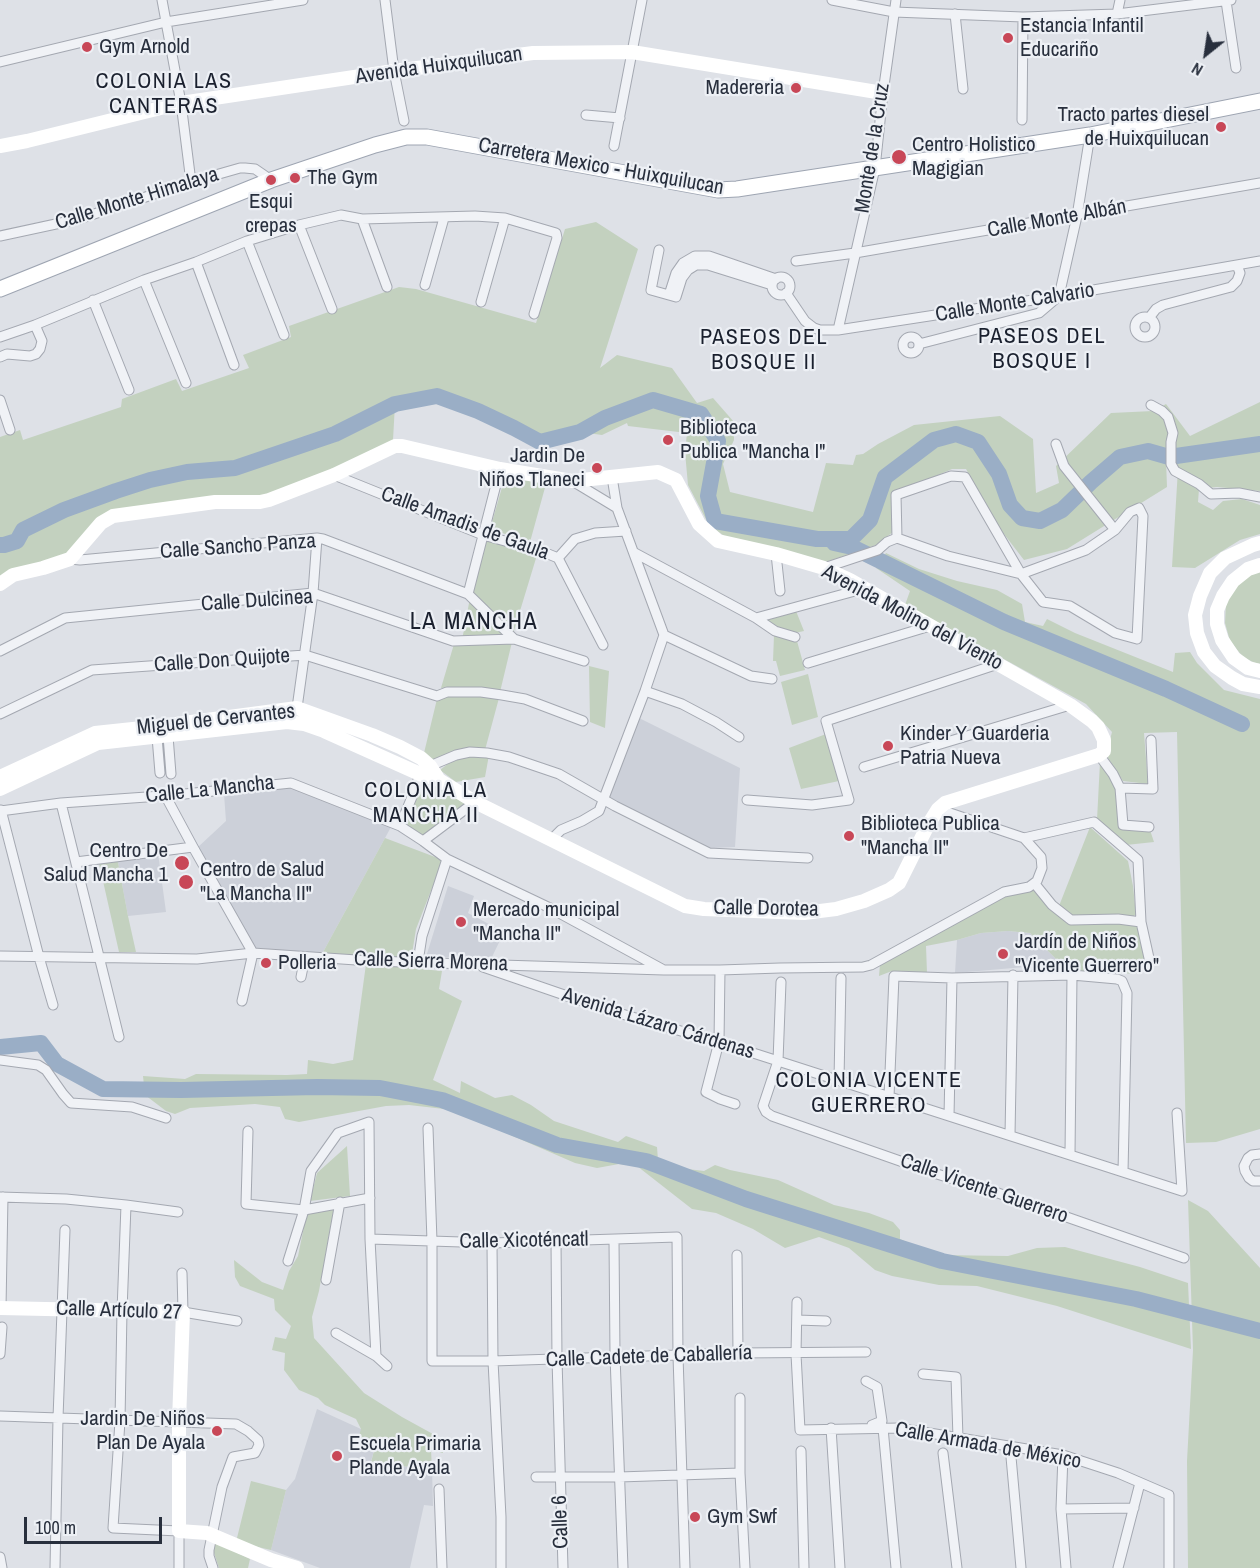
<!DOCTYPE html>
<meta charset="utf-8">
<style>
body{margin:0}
#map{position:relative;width:1260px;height:1568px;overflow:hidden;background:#dee1e7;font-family:"Archivo Narrow",sans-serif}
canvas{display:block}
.north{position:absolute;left:1176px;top:24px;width:60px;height:60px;-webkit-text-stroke:4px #edf0f5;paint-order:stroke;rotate:210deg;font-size:16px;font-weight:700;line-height:24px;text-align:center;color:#282f3d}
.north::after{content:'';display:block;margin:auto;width:21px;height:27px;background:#282f3d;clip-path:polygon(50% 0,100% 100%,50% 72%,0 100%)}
.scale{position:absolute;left:24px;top:1517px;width:138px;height:27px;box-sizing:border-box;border:3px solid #282f3d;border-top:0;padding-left:8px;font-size:18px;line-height:21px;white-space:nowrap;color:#282f3d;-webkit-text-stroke:4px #edf0f5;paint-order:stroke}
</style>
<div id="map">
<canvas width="1260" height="1568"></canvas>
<div class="north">N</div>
<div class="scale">100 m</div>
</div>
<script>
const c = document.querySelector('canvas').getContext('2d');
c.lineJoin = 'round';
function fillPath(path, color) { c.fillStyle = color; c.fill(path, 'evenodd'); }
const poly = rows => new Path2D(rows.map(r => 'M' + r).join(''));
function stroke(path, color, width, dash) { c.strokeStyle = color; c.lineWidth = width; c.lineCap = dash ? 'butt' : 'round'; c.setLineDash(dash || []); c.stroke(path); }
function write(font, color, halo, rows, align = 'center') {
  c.font = font + ' "Archivo Narrow",sans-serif'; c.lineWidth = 4.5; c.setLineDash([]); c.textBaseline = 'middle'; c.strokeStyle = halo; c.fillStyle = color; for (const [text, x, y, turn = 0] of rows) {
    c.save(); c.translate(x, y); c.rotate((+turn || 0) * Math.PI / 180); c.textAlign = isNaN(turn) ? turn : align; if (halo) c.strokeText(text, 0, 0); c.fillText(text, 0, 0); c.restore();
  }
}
fillPath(poly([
 [639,718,740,768,735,847,710,848,607,798],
 [292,787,391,827,322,954,256,948,197,848,226,821,224,794],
 [158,853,166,912,128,916,117,857],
 [448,886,474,896,468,913,504,932,492,957,426,957],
 [1008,931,1030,933,1067,970,1025,967,955,973,957,940,981,933],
 [317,1409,361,1429,374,1451,371,1461,379,1464,432,1469,433,1506,424,1505,410,1568,320,1568,271,1550,286,1490,295,1479]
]), '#ccd0d9');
fillPath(poly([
 [596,222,638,249,600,368,617,355,672,368,697,403,713,398,734,422,734,440,723,464,730,492,813,512,826,463,853,465,856,455,863,454,878,444,914,425,1000,416,1033,439,1036,493,1059,483,1056,466,1111,413,1153,411,1166,404,1190,436,1260,402,1260,491,1217,487,1199,489,1198,502,1213,510,1223,501,1242,499,1260,505,1260,534,1240,540,1195,568,1172,567,1178,469,1176,464,1166,460,1167,487,1067,549,1024,560,997,525,966,469,952,469,893,495,893,532,876,545,826,562,727,538,709,525,688,485,685,452,687,433,628,426,627,423,602,435,580,432,540,442,478,411,437,396,395,404,393,440,312,479,261,497,108,514,66,556,0,579,0,437,20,430,23,440,121,407,122,399,176,379,182,391,249,368,243,355,291,337,289,326,399,287,416,289,536,323,565,229],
 [505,477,546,484,530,542,490,529],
 [485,539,537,555,513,634,472,593],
 [886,553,919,569,957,581,997,590,1022,604,1025,622,1043,626,1047,619,1075,633,1173,672,1175,653,1190,652,1197,663,1224,690,1260,699,1260,1129,1216,1142,1186,1143,1177,732,1144,733,1148,784,1123,781,1106,755,1112,732,1086,704,905,605,910,591,876,568],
 [1260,570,1260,664,1255,663,1243,657,1230,641,1225,623,1226,603,1237,582],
 [470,598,508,637,462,640],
 [796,611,804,631,795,633,776,628,764,619],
 [774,635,797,641,805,670,780,676,776,661,773,661],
 [512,642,500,692,484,688,463,687,441,688,454,644],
 [589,666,609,671,605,728,590,722],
 [808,674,818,717,792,725,781,682],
 [448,695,499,698,485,750,430,762,424,753,437,699],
 [826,734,839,781,801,789,789,748],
 [489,755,485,777,456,782,440,770,449,763,464,757],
 [1100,762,1117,789,1122,827,1150,830,1154,842,1126,845,1097,820],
 [423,781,434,783,465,804,423,838,407,826,410,810,420,785],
 [1090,827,1128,861,1133,886,1136,914,1132,918,1097,914,1072,918,1059,906],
 [385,838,443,860,416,929,411,960,322,954],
 [117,857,128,916,136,952,119,952,98,859],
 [1034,889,1069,923,1123,921,1139,925,1146,958,1136,974,1067,970,1030,933,1008,931,981,933,957,940,926,946,927,973,892,971,879,976,880,964,1008,893],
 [366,964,442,971,439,989,462,1001,433,1080,460,1093,461,1081,495,1098,512,1095,531,1105,554,1121,618,1142,626,1136,657,1147,658,1160,671,1167,704,1171,715,1165,730,1170,778,1180,834,1205,869,1213,893,1222,900,1230,900,1239,937,1255,1008,1256,1037,1248,1065,1247,1140,1267,1188,1283,1191,1349,1057,1306,977,1286,939,1285,892,1276,875,1270,849,1248,819,1237,785,1248,753,1229,716,1213,692,1209,637,1166,619,1164,597,1168,575,1163,453,1110,409,1105,386,1106,299,1122,285,1119,280,1107,255,1104,190,1108,175,1114,166,1111,145,1095,143,1076,185,1079,196,1074,287,1075,307,1074,308,1060,333,1064,353,1060],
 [347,1146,350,1196,310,1201,317,1173],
 [1188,1200,1208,1211,1260,1268,1260,1568,1188,1568,1187,1461,1193,1350],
 [334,1207,319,1291,312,1317,314,1338,364,1393,402,1417,442,1439,443,1453,431,1450,432,1469,379,1464,371,1462,374,1451,356,1447,361,1429,356,1419,325,1405,318,1398,299,1390,284,1370,285,1353,272,1350,275,1337,286,1339,291,1326,275,1310,274,1299,240,1286,235,1277,234,1260,262,1282,283,1290,289,1271,298,1256,307,1212],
 [251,1481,286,1490,271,1550,236,1542],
 [214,1541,250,1559,248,1568,219,1568,214,1553]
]), '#c3d1bf');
stroke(poly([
 [834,543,852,547,1004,622,1166,689,1242,724],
 [0,545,4,545,17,541,23,530,64,510,116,491,150,480,187,472,235,468,335,434,395,404,437,396,478,411,514,428,540,442,580,432,605,418,653,400,701,414,718,441,708,496,715,521,817,539,851,539,870,520,885,477,934,440,956,434,978,442,999,474,1010,505,1022,518,1040,521,1062,510,1091,482,1120,457,1148,451,1169,457,1260,444],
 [0,1047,41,1043,57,1064,103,1089,181,1090,317,1087,380,1088,442,1100,557,1145,646,1161,746,1199,942,1261,1136,1299,1260,1331]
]), '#9aaec6', 16);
const street = poly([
 [162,0,181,103,191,182],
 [385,0,394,71,404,121],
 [832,0,894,12,1023,17,1117,14,1231,0],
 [1226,1,1236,68],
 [955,14,963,89],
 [1117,14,1120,0],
 [0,62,166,22,303,0],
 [586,115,620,118],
 [1022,120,1023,17],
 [614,146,642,0],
 [362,219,387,287],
 [299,225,332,309],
 [0,236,79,219,191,182,240,168,245,168,255,169,271,180],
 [247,241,284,335],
 [659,250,651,290,676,297,682,278,688,270,696,265,708,265,772,285],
 [796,261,855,253,1260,183],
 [196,262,234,365],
 '772 286a9 9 0 1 1 18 0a9 9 0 1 1-18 0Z',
 [144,280,186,383],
 [425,285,444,218],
 [786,293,805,321,814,328,820,330,838,330,1059,296,1260,261],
 [669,295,676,273,683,263,695,256,709,256,776,279],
 [93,300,129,390],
 [481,302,505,218],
 '1135 327a10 10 0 1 1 20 0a10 10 0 1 1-20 0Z',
 [1149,318,1156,309,1163,305,1231,287,1237,281,1240,273,1237,265],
 [838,330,875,168,883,93,896,0],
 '903 345a8 8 0 1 1 16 0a8 8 0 1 1-16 0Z',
 [0,337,35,325,144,280,196,262,247,241,299,225,341,215,362,219,475,216,505,218,556,233,557,238,534,314],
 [919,344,1039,313,1059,296,1077,216,1090,135],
 [0,357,7,354,30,356,36,354,40,349,42,341,35,325],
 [0,400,10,430],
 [1151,405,1162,411,1168,417,1173,433,1171,442,1171,464,1175,471,1199,484,1211,494,1239,493,1260,497],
 [1056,444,1064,466,1115,530],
 [334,475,483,535,541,551,558,558],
 [612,477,617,508],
 [897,538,896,495,951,476,965,477,1021,574,1043,602,1070,606,1115,633,1137,639,1143,516,1139,508,1130,512,1115,530,1086,550,1021,574],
 [635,553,756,618,866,588],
 [776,554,780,591],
 [558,558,603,645],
 [558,558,575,539,595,533,626,531],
 [70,559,80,560,317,538,323,539,468,594,514,639,584,661],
 [824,568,878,550,887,542,897,538,948,556,1021,574],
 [468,594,500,469],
 [756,618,775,631,795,637],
 [664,635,751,676,772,679],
 [0,651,65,618,313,593,453,641,514,639],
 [808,663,930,626],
 [645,691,682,704,716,722,739,737],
 [297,708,313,593,317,538],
 [0,714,92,670,305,655,437,696,447,692,481,692,502,695,525,699,583,721],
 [168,736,171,774],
 [157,737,160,773],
 [1099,755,1113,774,1120,788,1123,825,1149,827],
 [864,767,1070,705],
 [1120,788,1153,789,1151,740],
 [165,795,193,847,253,953,242,1001],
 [747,800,812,805,849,800,826,721,998,664],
 [61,803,119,1037],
 [1,810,39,957,53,1005],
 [0,811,61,803,175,795,291,783,400,826,423,841,447,859,550,908,662,969],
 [400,826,414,792,420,774,430,766,456,755,470,752,487,753,509,757,559,774,615,806,709,853,808,858],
 [1024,838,1094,822,1138,860,1141,922,1149,958],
 [552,839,561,830,582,821,599,811,645,691,664,635,617,508,574,482],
 [423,841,475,802],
 [76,862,193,847],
 [1035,884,1052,905,1071,920,1118,919,1141,922],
 [0,956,197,959,253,953,371,961,664,970,720,970,780,968,863,967,871,965,1004,892,1029,887,1037,881,1042,868,1041,857,1024,838,938,809],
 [418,962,422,936,447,859],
 [483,967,608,1010,719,1042,1182,1191,1177,1113],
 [720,970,719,1042,706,1092,720,1099,735,1104],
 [301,977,305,957],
 [781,982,778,1061,763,1106,766,1112,772,1116,937,1174,995,1192,1184,1258],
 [0,1060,38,1065,46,1070,63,1094,71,1103,132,1107,166,1118],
 [839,1080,841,978],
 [889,1097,894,976,952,978,1072,975,1117,979,1122,981,1127,993,1123,1172],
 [949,1116,952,978],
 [428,1128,432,1241,432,1361,493,1361,738,1353,866,1352],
 [248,1131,246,1204,304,1210,370,1198],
 [1010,1135,1013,975],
 [1070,1154,1072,975],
 [1260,1154,1252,1155,1248,1158,1244,1166,1245,1171,1249,1178,1253,1181,1260,1181],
 [0,1197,66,1199,126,1205,178,1212],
 [126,1205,122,1311,120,1421,113,1528,179,1531,179,1568],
 [370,1239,492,1243,677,1237,678,1356,685,1568],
 [614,1240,615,1356,623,1568],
 [556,1241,557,1359,563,1568],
 [492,1243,493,1361,501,1517,501,1568],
 [737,1255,738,1353],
 [288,1261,304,1210,311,1171,338,1133,369,1122,370,1239,376,1356],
 [182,1273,183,1312,237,1321],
 [326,1280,340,1202],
 [797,1302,796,1354,800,1430,899,1428,1063,1455,1118,1473,1169,1495,1169,1568],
 [1,1308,3,1197],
 [797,1320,826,1321],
 [336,1333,376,1356,387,1366],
 [0,1354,2,1327],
 [923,1374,956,1377,958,1438],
 [866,1381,877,1387,882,1421,872,1425,872,1428],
 [740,1398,740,1473,745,1568],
 [0,1416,236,1424,248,1431,258,1440,259,1445,255,1453,233,1457,222,1487,209,1550,209,1556,213,1568],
 [831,1428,840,1568],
 [883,1428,896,1568],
 [1010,1446,1021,1568],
 [801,1451,804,1568],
 [943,1453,957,1568],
 [1063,1455,1061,1509,1066,1568],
 [536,1477,619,1477,740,1473],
 [439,1489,442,1568],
 [1061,1509,1134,1508],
 [0,1557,2,1568],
 [55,1568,58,1418,65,1230],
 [1118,1568,1140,1483]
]);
const primary = poly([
 [0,289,271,180,375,145,406,137,427,137,718,190,737,189,1090,135,1260,101]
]);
stroke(street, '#a4a8b1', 11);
stroke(primary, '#9ea5b2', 17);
stroke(street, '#f0f2f6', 9);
stroke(poly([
 [0,146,27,141,181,103,394,71,533,53,632,52,883,93],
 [1260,543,1253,545,1225,558,1210,573,1200,596,1195,615,1197,633,1204,652,1215,666,1232,678,1243,684,1260,687],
 [1260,565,1248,569,1233,581,1223,596,1217,610,1217,624,1222,640,1234,658,1248,668,1260,671],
 [0,584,13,575,43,568,70,559,101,523,113,516,215,502,260,502,269,500,334,475,395,446,402,446,500,469,572,481,658,472,676,480,699,524,718,541,776,554,824,568,850,580,1070,705,1092,721,1098,727,1104,740,1104,751,1099,755,945,803,938,809,928,825,899,883,889,890,864,901,836,909,804,913,704,909,685,906,475,802,439,780,420,774,324,731,304,724,287,722,98,743,0,789],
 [0,777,95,733,161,726,297,708,372,735,400,747,421,758,430,766,439,780],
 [0,1308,183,1312,179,1421,179,1531,207,1533,271,1560,297,1568]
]), '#fff', 14);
stroke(primary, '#fff', 15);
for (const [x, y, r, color] of [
 [1008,38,6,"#c84757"],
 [87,47,6,"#c84757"],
 [796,88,6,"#c84757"],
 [1221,127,6,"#c84757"],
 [899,157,8,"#c84757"],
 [295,178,6,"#c84757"],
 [271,180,6,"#c84757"],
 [668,440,6,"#c84757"],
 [597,468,6,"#c84757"],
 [888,746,6,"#c84757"],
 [849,836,6,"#c84757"],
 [182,863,8,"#c84757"],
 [186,882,8,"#c84757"],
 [461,922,6,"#c84757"],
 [1003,954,6,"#c84757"],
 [266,963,6,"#c84757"],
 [217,1431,6,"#c84757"],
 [337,1456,6,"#c84757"],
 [695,1517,6,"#c84757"]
]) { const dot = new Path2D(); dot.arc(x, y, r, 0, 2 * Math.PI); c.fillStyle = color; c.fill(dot); stroke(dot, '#edf0f5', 2); }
write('21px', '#282f3d', '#edf0f5', [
 ["Estancia Infantil",1020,26],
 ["Educariño",1020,50],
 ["Gym Arnold",99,47],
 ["Madereria",784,88,"right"],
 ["Tracto partes diesel",1209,115,"right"],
 ["de Huixquilucan",1209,139,"right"],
 ["Centro Holistico",912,145],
 ["Magigian",912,169],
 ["The Gym",307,178],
 ["Esqui",271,202,"center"],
 ["crepas",271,226,"center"],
 ["Biblioteca",680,428],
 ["Publica \"Mancha I\"",680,452],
 ["Jardin De",585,456,"right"],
 ["Niños Tlaneci",585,480,"right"],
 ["Kinder Y Guarderia",900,734],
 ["Patria Nueva",900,758],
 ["Biblioteca Publica",861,824],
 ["\"Mancha II\"",861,848],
 ["Centro De",168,851,"right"],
 ["Salud Mancha 1",168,875,"right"],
 ["Centro de Salud",200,870],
 ["\"La Mancha II\"",200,894],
 ["Mercado municipal",473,910],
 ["\"Mancha II\"",473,934],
 ["Jardín de Niños",1015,942],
 ["\"Vicente Guerrero\"",1015,966],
 ["Polleria",278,963],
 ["Jardin De Niños",205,1419,"right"],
 ["Plan De Ayala",205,1443,"right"],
 ["Escuela Primaria",349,1444],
 ["Plande Ayala",349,1468],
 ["Gym Swf",707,1517]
], 'left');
write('21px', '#282f3d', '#edf0f5', [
 ["Avenida Huixquilucan",439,66,-8],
 ["Monte de la Cruz",873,148,-81],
 ["Carretera Mexico - Huixquilucan",601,167,10],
 ["Calle Monte Himalaya",137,199,-17],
 ["Calle Monte Albán",1057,219,-10],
 ["Calle Monte Calvario",1015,303,-9],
 ["Calle Amadis de Gaula",465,524,20],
 ["Calle Sancho Panza",238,547,-4],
 ["Calle Dulcinea",257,601,-4],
 ["Avenida Molino del Viento",912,618,28],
 ["Calle Don Quijote",222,661,-4],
 ["Miguel de Cervantes",216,720,-6],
 ["Calle La Mancha",210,790,-6],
 ["Calle Dorotea",766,909,1],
 ["Calle Sierra Morena",431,962,2],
 ["Avenida Lázaro Cárdenas",658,1024,17],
 ["Calle Vicente Guerrero",984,1189,19],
 ["Calle Xicoténcatl",524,1241,-1],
 ["Calle Artículo 27",119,1311,2],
 ["Calle Cadete de Caballería",649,1357,-2],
 ["Calle Armada de México",988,1446,10],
 ["Calle 6",561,1522,-92]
]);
c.letterSpacing = '1.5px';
write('22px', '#1a202e', '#edf0f5', [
 ["COLONIA LAS",164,82],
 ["CANTERAS",164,107],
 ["PASEOS DEL",1042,337],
 ["BOSQUE I",1042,362],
 ["PASEOS DEL",764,338],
 ["BOSQUE II",764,363],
 ["COLONIA LA",426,791],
 ["MANCHA II",426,816],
 ["COLONIA VICENTE",869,1081],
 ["GUERRERO",869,1106]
]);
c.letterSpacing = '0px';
c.letterSpacing = '1.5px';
write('24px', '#1a202e', '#edf0f5', [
 ["LA MANCHA",474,623]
]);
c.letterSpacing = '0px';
</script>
